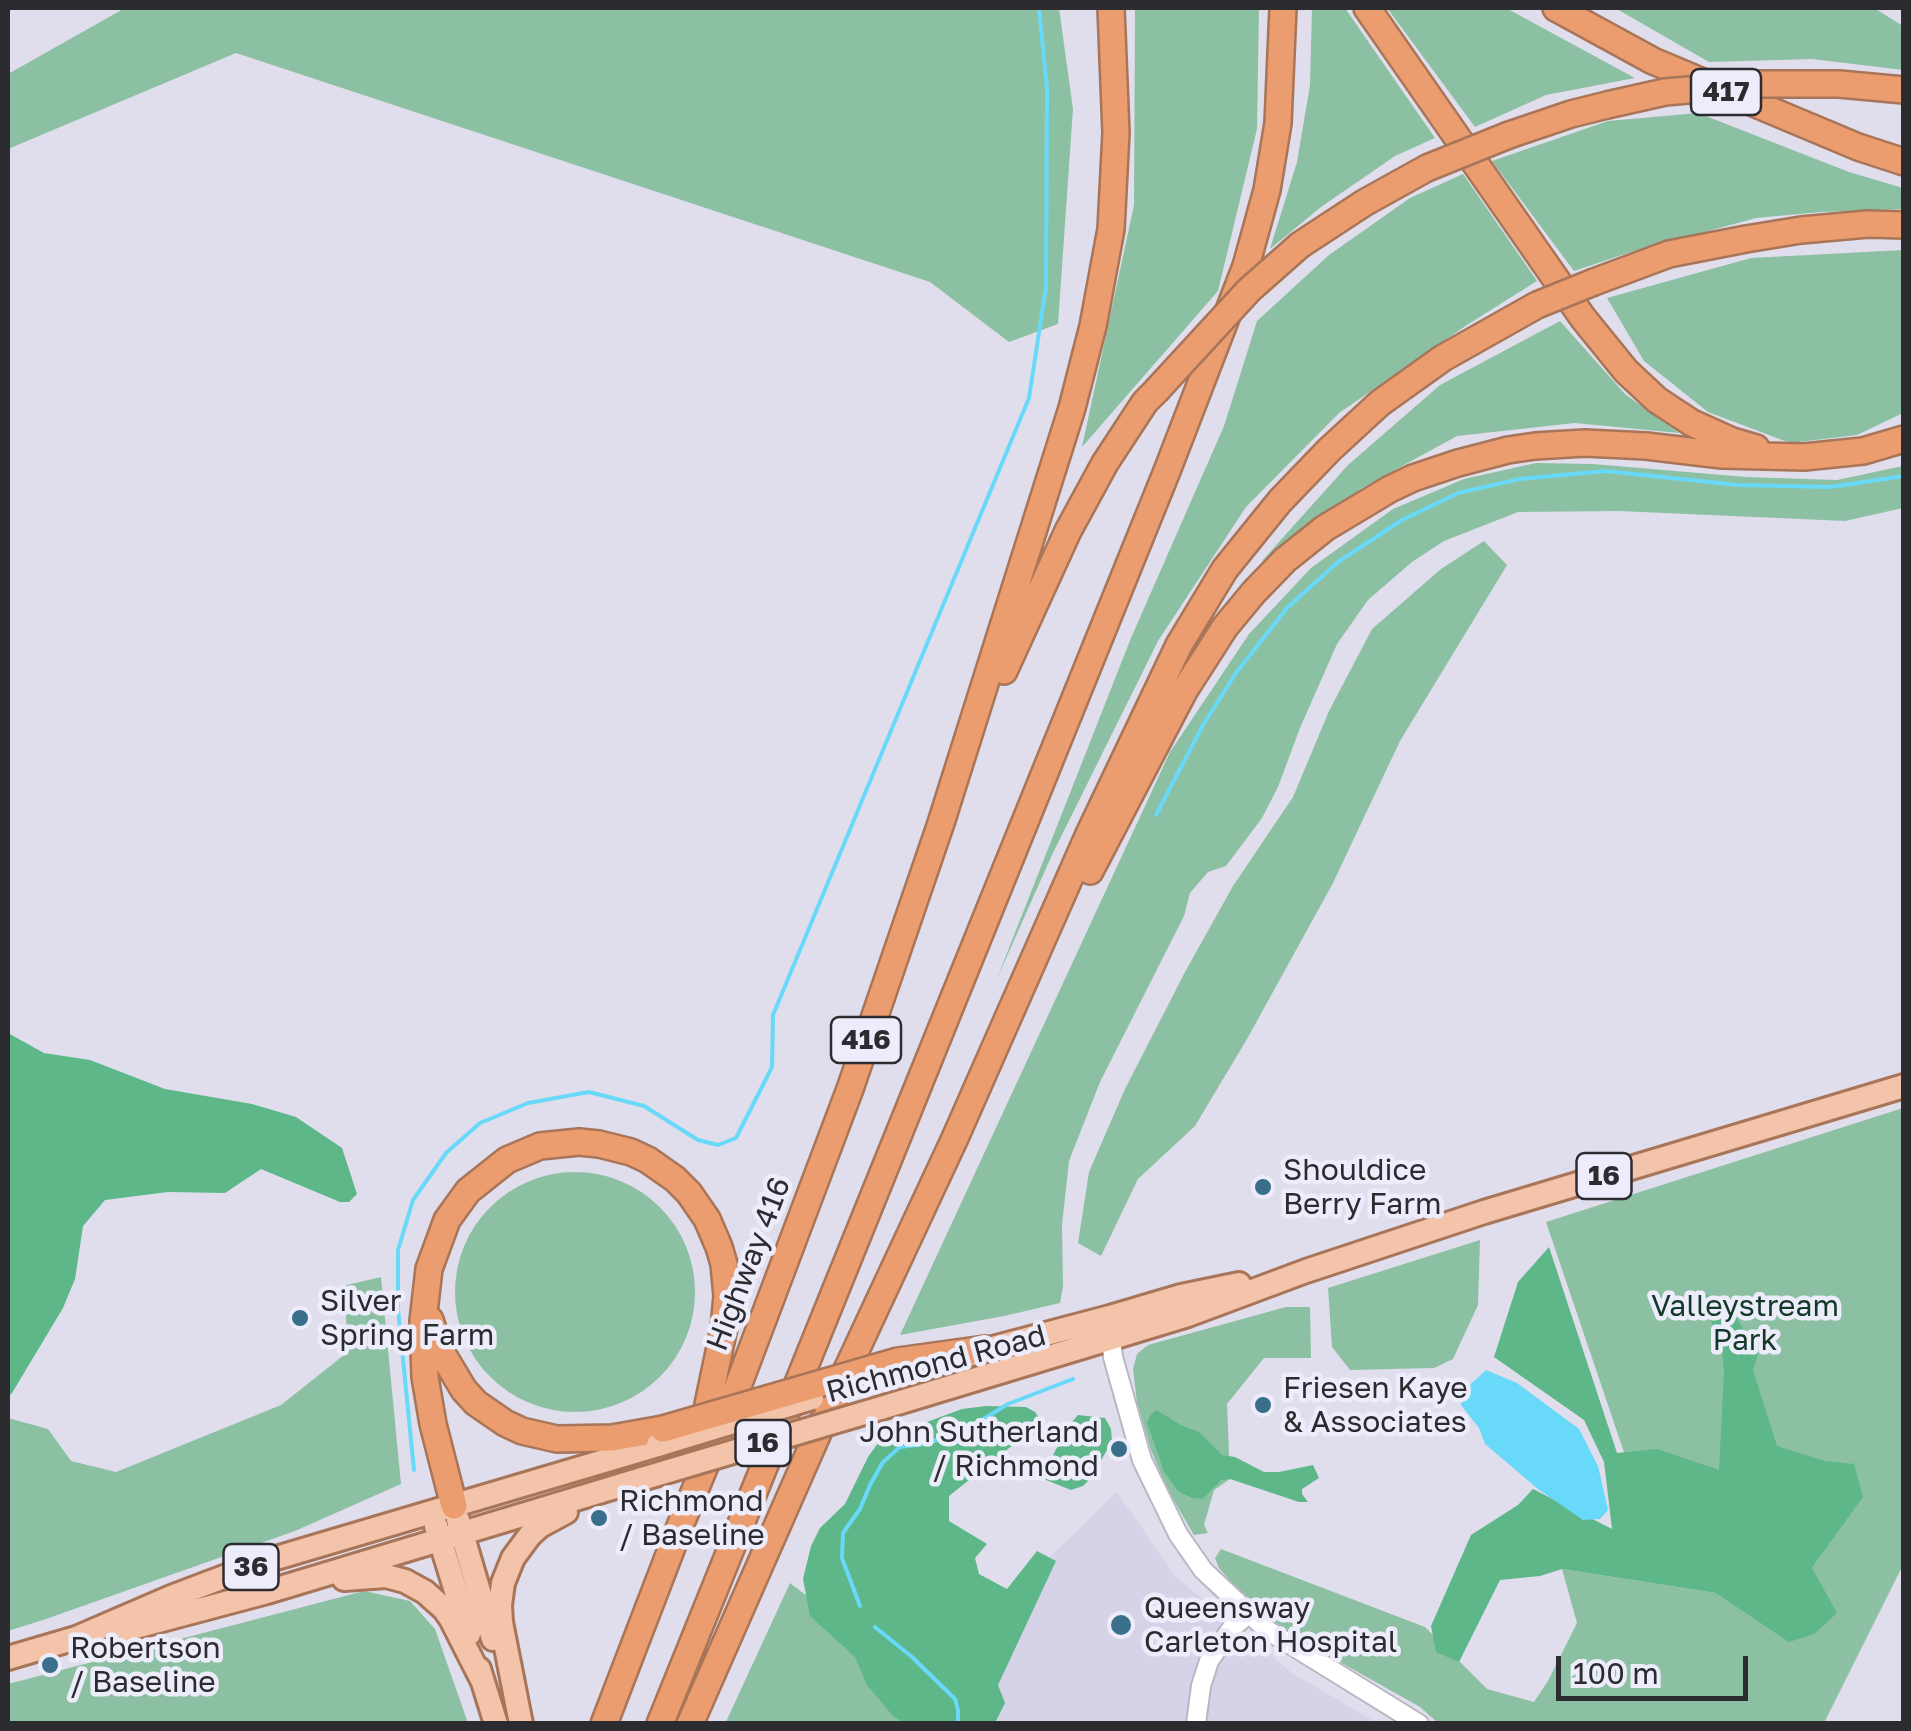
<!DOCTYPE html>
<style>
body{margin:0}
#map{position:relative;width:1911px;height:1731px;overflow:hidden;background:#e0deec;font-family:"Golos Text",sans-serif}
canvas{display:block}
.frame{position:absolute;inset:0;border:10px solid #2b2b30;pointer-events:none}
.scale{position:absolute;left:1556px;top:1656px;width:192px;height:45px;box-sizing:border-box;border:5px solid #2b2b30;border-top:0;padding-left:12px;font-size:30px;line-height:35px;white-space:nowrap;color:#2b2b30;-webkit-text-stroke:8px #edecfa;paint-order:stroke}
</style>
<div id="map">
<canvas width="1911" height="1731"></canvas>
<div class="frame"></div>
<div class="scale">100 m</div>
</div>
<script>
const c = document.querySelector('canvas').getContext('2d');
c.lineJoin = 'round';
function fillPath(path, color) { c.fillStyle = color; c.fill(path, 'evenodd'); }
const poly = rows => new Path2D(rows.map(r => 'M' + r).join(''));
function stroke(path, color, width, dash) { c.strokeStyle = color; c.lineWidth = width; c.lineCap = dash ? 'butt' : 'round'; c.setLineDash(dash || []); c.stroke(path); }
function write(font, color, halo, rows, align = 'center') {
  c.font = font + ' "Golos Text",sans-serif'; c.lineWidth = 9; c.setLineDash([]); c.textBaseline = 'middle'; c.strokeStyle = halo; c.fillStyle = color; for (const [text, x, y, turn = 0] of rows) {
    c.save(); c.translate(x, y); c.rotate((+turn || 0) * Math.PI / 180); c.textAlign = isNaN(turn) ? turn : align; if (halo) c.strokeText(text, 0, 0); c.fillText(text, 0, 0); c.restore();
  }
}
fillPath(poly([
 [1117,1492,1176,1577,1291,1672,1377,1723,961,1724,1029,1577]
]), '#d6d3e8');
fillPath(poly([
 [125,8,1059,8,1073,109,1058,324,1009,342,930,282,236,53,8,149,8,74],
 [1135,8,1259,8,1257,129,1218,291,1082,447,1134,205],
 [1312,8,1345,8,1435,138,1395,156,1321,207,1270,249,1297,162,1310,85],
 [1387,8,1506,8,1635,78,1546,95,1475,127],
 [1615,8,1874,8,1903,26,1903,70,1812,59,1709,62],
 [1698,113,1849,172,1903,188,1903,209,1821,212,1756,218,1631,252,1574,271,1492,161,1608,121],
 [1463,174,1537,281,1467,325,1339,413,1246,507,1158,641,1051,857,996,981,1131,638,1224,426,1257,321,1329,255,1410,198],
 [1903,250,1903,413,1857,435,1790,443,1708,412,1644,361,1607,298,1751,258],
 [1560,321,1625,394,1679,433,1575,423,1457,436,1362,488,1261,562,1348,465,1440,385],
 [1536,463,1593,464,1746,477,1837,480,1903,466,1903,508,1845,521,1619,511,1518,512,1444,541,1412,562,1368,600,1337,644,1300,728,1278,787,1262,818,1226,866,1208,872,1190,893,1184,916,1100,1082,1069,1161,1062,1225,1063,1286,1060,1303,1004,1316,900,1335,1170,752,1249,634,1311,568,1393,509,1464,479],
 [1484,541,1507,565,1400,741,1333,883,1247,1039,1195,1126,1138,1179,1101,1256,1078,1243,1089,1172,1125,1089,1185,972,1233,886,1293,797,1329,711,1372,629,1441,569],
 [1903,1108,1903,1565,1824,1723,1438,1723,1420,1707,1324,1653,1268,1619,1248,1601,1219,1568,1215,1558,1221,1549,1425,1627,1487,1689,1534,1702,1548,1681,1577,1623,1562,1569,1716,1593,1812,1568,1861,1499,1631,1473,1546,1222],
 '455 1292a120 120 0 1 1 240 0a120 120 0 1 1-240 0Z',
 [1480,1240,1478,1305,1453,1359,1434,1368,1350,1370,1332,1347,1328,1288],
 [381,1277,401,1484,295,1531,46,1619,8,1631,8,1418,48,1429,71,1461,116,1472,281,1405,349,1351,343,1286],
 [1286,1307,1310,1307,1311,1358,1264,1358,1227,1404,1230,1479,1214,1490,1204,1525,1208,1533,1194,1535,1166,1487,1151,1450,1137,1403,1133,1369,1137,1354,1148,1345],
 [790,1583,807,1596,915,1724,725,1724],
 [364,1591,410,1601,435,1629,468,1723,8,1723,8,1684]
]), '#8cc0a3');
fillPath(poly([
 [8,1033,44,1053,90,1060,165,1089,252,1104,296,1117,342,1148,357,1194,349,1202,340,1202,261,1169,225,1193,168,1192,105,1200,83,1226,75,1279,63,1308,12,1393,8,1397],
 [1549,1247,1617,1453,1657,1449,1719,1470,1724,1371,1722,1350,1699,1289,1734,1313,1758,1354,1753,1370,1777,1446,1825,1461,1854,1464,1863,1497,1812,1568,1837,1613,1814,1634,1789,1642,1716,1593,1562,1569,1540,1576,1500,1580,1459,1662,1436,1652,1431,1626,1471,1535,1518,1505,1533,1489,1612,1529,1604,1462,1584,1420,1494,1357,1518,1282],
 [986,1406,1026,1407,1035,1412,1044,1425,1041,1432,1030,1439,1018,1441,949,1496,949,1521,987,1544,975,1558,979,1574,1007,1589,1037,1551,1056,1561,998,1685,1005,1703,995,1723,905,1723,893,1716,867,1685,855,1657,810,1616,803,1579,811,1546,820,1528,845,1504,868,1457,881,1439,962,1409],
 [1156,1410,1181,1425,1199,1432,1222,1455,1235,1457,1264,1472,1279,1472,1313,1465,1319,1478,1302,1489,1302,1494,1308,1502,1299,1502,1230,1479,1221,1480,1203,1499,1192,1498,1178,1491,1164,1472,1147,1423,1150,1416],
 [1078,1415,1105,1418,1111,1429,1112,1441,1091,1478,1083,1486,1071,1490,1046,1480,1044,1475,1056,1449,1067,1435,1070,1424]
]), '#5db789');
fillPath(poly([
 [1486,1370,1517,1383,1579,1429,1598,1466,1608,1510,1600,1519,1583,1520,1538,1489,1485,1444,1479,1428,1461,1405,1463,1391]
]), '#69d9f9');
stroke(poly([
 [1156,815,1203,725,1236,673,1287,608,1338,562,1402,520,1458,493,1520,479,1605,471,1738,485,1831,487,1904,476],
 [414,1470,398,1309,398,1250,413,1200,446,1153,480,1123,528,1103,589,1092,644,1106,698,1140,718,1145,736,1138,772,1067,773,1015,1029,398,1046,287,1047,89,1039,8],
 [860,1606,842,1558,843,1533,860,1509,870,1485,883,1462,900,1447,925,1444,967,1429,1008,1404,1073,1379],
 [875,1627,912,1657,955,1699,958,1710,958,1724]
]), '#69d9f9', 4);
const minor = poly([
 [1110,1328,1113,1357,1142,1460,1178,1534,1203,1570,1267,1630,1419,1724],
 [1196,1724,1201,1686,1209,1661,1231,1629,1248,1614]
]);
const major = poly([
 [970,1354,1110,1317,1181,1296,1239,1284],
 [881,1408,1188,1315,1306,1271,1484,1212,1904,1086],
 [458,1520,493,1639],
 [436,1526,469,1634],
 [344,1579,386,1576,405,1581,425,1592,444,1609,451,1619,483,1682],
 [124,1630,267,1592,645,1478],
 [8,1658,76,1638,171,1597,266,1561,658,1445],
 [479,1669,496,1724],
 [521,1724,501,1622,500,1605,503,1583,513,1558,530,1535,540,1526,566,1512]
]);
const highway = poly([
 [1367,8,1583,318,1626,371,1657,400,1692,423,1732,441,1756,448],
 [1556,8,1653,61,1858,147,1904,162],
 [1839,84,1904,90],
 [1509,135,1571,114,1607,105],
 [1300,245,1364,203,1427,168],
 [1594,282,1669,254,1746,239,1801,230,1868,224,1904,225],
 [1004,671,1068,531,1105,463,1145,402,1156,391],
 [1090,871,1184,691,1225,627,1254,592,1285,560,1325,528,1390,489,1413,478,1458,463,1508,450,1535,446,1585,443,1646,446,1722,455,1804,457,1863,451,1904,439],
 [430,1320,440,1350,464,1390,476,1403,505,1423,522,1431,557,1439,612,1438,663,1429],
 [898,1361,985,1349],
 [454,1506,433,1424,425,1377,423,1321,429,1269,447,1220,468,1191,507,1160,540,1146,579,1142,599,1144,631,1152,648,1160,675,1179,689,1193,707,1219,719,1247,724,1264,727,1296,724,1328,702,1433],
 [604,1724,682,1521,735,1394,850,1089,941,823,1072,408,1093,326,1111,229,1116,133,1111,8],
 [660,1724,1167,471,1246,266,1267,190,1278,123,1283,8],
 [690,1724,829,1408,955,1138,1089,834,1179,645,1225,569,1280,501,1329,450,1380,403,1443,358,1537,305]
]);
stroke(minor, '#b8b7c4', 22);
stroke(major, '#a87559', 28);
stroke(highway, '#a87559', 30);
stroke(minor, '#fff', 18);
stroke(major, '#f3c4a9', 22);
stroke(highway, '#eb9d6f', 25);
const majorBridge = poly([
 [658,1445,812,1398],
 [645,1478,881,1408]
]);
const highwayBridge = poly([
 [1607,105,1665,92,1756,84,1839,84],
 [1427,168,1509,135],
 [1537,305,1594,282],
 [1156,391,1249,290,1300,245],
 [663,1429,898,1361]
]);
stroke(majorBridge, '#a87559', 28, []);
stroke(highwayBridge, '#a87559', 30, []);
stroke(majorBridge, '#f3c4a9', 22);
stroke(highwayBridge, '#eb9d6f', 25);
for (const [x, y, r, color] of [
 [1263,1187,10,"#396f8a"],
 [300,1318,10,"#396f8a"],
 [1263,1405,10,"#396f8a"],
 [1119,1449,10,"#396f8a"],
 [599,1518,10,"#396f8a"],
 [1121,1625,12,"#396f8a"],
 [50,1665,10,"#396f8a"]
]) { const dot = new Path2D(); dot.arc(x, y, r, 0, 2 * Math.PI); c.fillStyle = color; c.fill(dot); stroke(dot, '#edecfa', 4); }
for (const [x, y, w] of [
 [1726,92,70],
 [866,1040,70],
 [1604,1176,55],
 [763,1443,55],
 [251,1567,55]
]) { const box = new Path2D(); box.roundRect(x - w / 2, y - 23, w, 46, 8); c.fillStyle = '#edecfa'; c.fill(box); stroke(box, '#2b2b30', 2.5); }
write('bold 28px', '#2b2b30', null, [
 ["417",1726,92],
 ["416",866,1040],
 ["16",1604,1176],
 ["16",763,1443],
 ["36",251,1567]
]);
write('30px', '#2b2b30', '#edecfa', [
 ["Shouldice",1283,1170],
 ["Berry Farm",1283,1204],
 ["Silver",320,1301],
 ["Spring Farm",320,1335],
 ["Friesen Kaye",1283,1388],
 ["& Associates",1283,1422],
 ["John Sutherland",1099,1432,"right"],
 ["/ Richmond",1099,1466,"right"],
 ["Richmond",619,1501],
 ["/ Baseline",619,1535],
 ["Queensway",1144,1608],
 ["Carleton Hospital",1144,1642],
 ["Robertson",70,1648],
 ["/ Baseline",70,1682]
], 'left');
write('30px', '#2b2b30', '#edecfa', [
 ["Highway 416",749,1264,-69],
 ["Richmond Road",936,1364,-15]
]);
write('30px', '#133a27', '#edecfa', [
 ["Valleystream",1745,1306],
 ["Park",1745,1340]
]);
</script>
